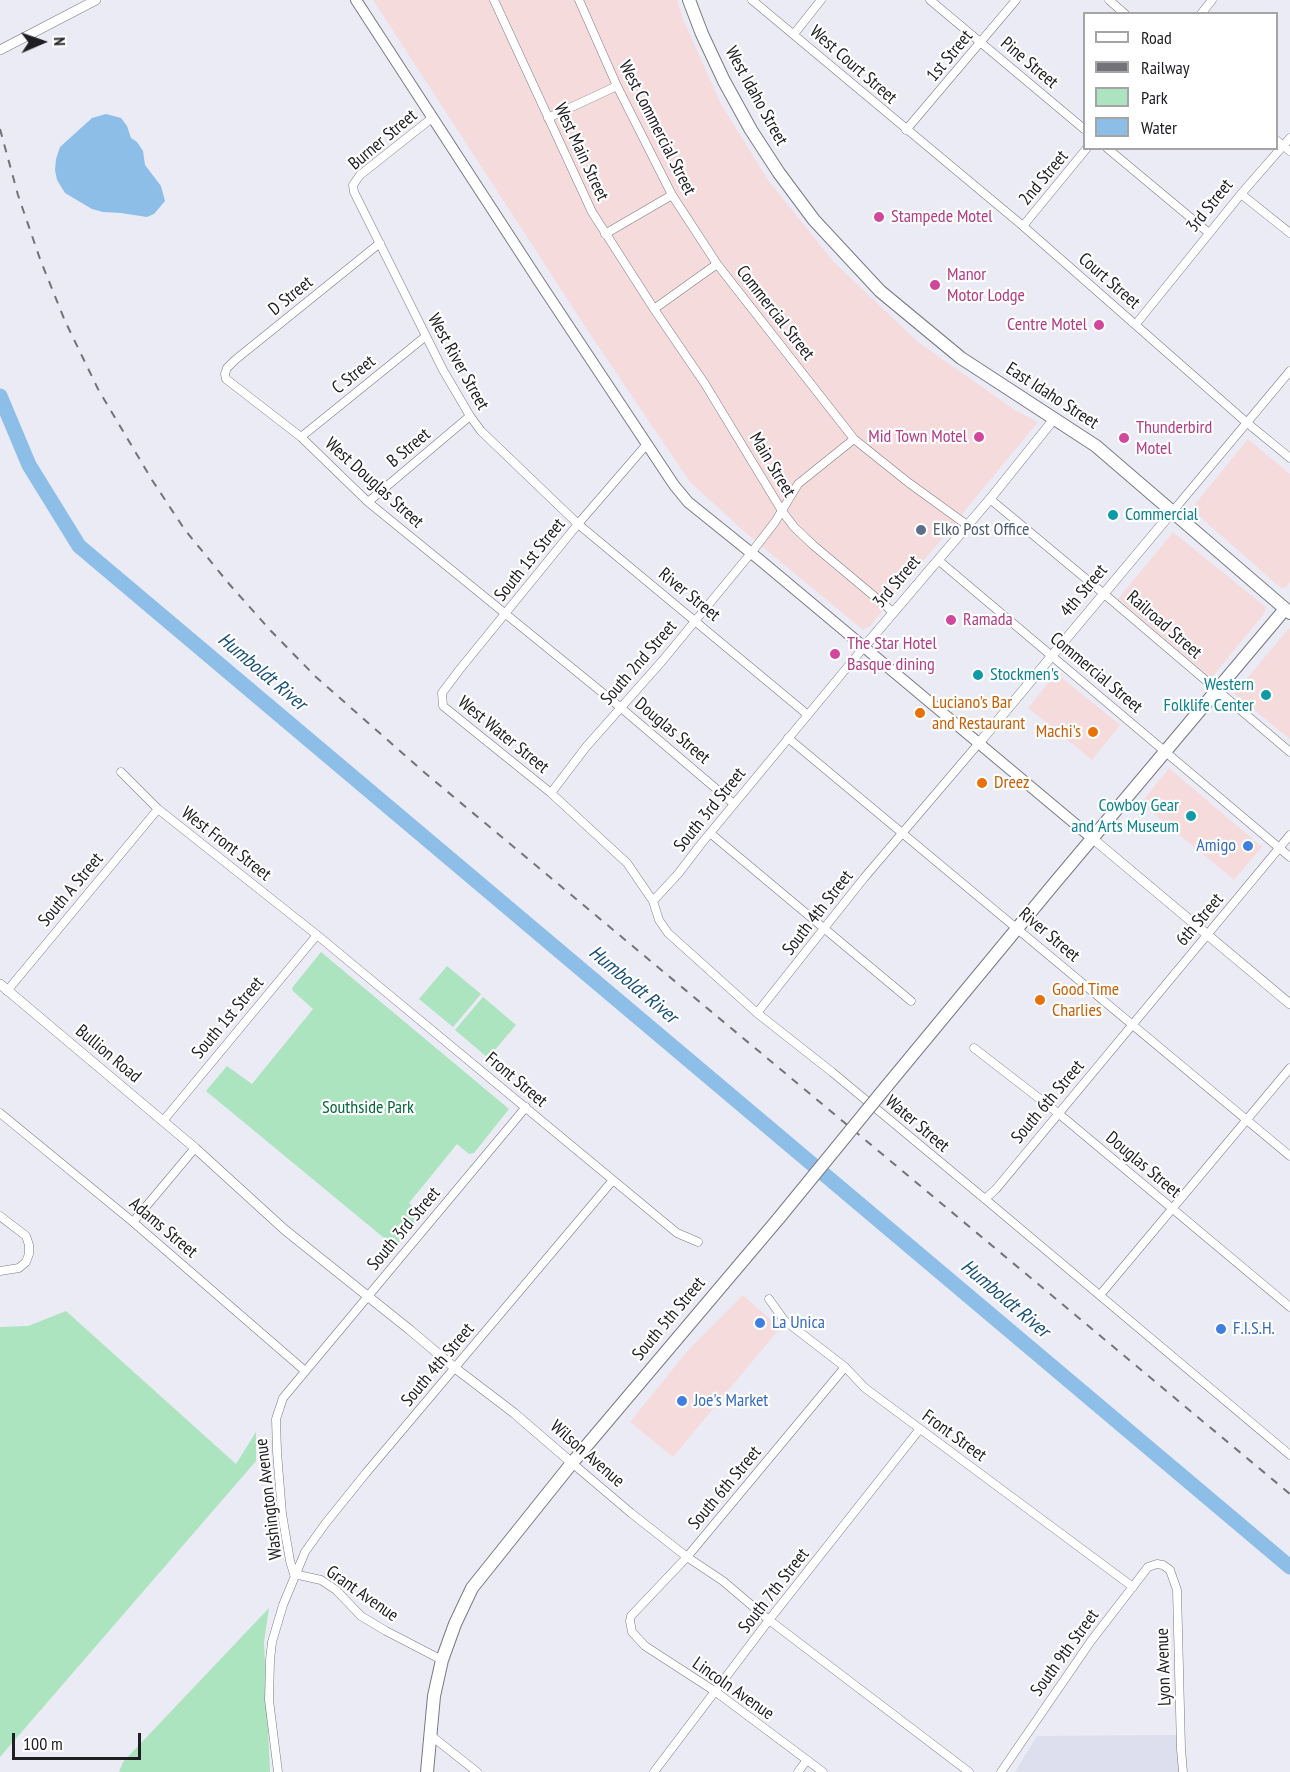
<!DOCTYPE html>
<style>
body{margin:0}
#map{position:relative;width:1290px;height:1772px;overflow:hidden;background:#ebebf5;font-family:"PT Sans Narrow",sans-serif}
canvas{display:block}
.legend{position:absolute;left:1083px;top:12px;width:195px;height:138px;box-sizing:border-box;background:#fff;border:2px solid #a5a5a7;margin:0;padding:8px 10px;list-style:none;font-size:18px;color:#1f1f23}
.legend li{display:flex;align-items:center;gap:12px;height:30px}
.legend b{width:30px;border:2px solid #a5a5a7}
.north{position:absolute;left:12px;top:12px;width:60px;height:60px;-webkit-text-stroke:4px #fff;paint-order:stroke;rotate:88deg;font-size:16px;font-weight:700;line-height:24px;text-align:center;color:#1f1f23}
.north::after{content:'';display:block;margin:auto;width:21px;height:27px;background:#1f1f23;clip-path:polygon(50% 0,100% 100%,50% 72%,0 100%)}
.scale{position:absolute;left:12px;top:1733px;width:129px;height:27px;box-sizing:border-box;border:3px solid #1f1f23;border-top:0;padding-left:8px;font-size:18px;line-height:21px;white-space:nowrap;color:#1f1f23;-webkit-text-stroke:4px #fff;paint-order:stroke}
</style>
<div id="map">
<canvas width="1290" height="1772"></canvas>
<ul class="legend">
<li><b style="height:8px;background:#fff"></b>Road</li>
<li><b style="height:8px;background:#727278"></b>Railway</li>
<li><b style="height:16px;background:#abe4be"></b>Park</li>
<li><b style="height:16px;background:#8cbee8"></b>Water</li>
</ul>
<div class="north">N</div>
<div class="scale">100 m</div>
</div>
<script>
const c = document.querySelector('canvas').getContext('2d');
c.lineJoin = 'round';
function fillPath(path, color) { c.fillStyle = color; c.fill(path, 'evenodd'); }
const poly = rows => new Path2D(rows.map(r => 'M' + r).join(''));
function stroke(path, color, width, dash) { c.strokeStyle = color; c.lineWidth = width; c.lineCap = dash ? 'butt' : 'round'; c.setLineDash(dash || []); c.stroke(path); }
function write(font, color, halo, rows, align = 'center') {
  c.font = font + ' "PT Sans Narrow",sans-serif'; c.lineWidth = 4.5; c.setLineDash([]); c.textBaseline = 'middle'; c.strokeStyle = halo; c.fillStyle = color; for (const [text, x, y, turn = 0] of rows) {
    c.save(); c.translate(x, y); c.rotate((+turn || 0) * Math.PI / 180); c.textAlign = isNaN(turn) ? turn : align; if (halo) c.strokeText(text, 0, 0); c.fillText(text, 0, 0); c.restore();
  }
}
fillPath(poly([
 [373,0,677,0,683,19,721,104,768,180,833,261,918,342,1015,410,1038,422,870,626,863,630,747,534,690,482,590,334],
 [1248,439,1290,474,1290,582,1285,588,1281,588,1191,509],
 [1173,532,1266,607,1264,614,1211,678,1118,599],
 [1288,629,1290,629,1290,739,1234,694],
 [1056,673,1120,725,1092,760,1028,708],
 [1169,768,1262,847,1234,880,1141,803],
 [743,1295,780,1328,673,1457,630,1422,689,1349]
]), '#f6dbdc');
fillPath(poly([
 [1178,1735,1181,1772,1015,1772,1037,1736]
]), '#dddeee');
fillPath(poly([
 [321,952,509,1109,474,1153,469,1154,457,1144,409,1203,421,1216,395,1247,206,1091,227,1066,252,1084,313,1009,293,991,292,988],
 [447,966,481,994,453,1027,419,999],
 [483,997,516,1025,488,1058,455,1030],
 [66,1311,236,1464,256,1432,256,1461,0,1757,0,1327,28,1326],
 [269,1608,264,1642,270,1772,119,1772,123,1762]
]), '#abe4be');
fillPath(poly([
 [106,114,121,118,127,126,131,138,137,142,143,151,145,165,161,186,165,201,154,214,147,217,121,213,103,212,92,209,65,193,57,180,55,170,56,159,60,147,92,118]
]), '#8cbee8');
stroke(poly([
 [0,396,29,465,79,546,1290,1567]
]), '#8cbee8', 15);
const minor = poly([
 [494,0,592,212,654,309,705,384,782,511,794,527,813,545,893,612],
 [579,0,617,86,672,195,717,264,854,439,909,483,967,525],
 [752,0,1023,226,1246,422,1290,458],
 [930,0,1084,129],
 [1109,0,1125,14],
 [1201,14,1212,0],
 [794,34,821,0],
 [432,118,360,175,353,185,354,192,443,370,470,416,481,431,578,524,808,715],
 [548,118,617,86],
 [906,130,1016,0],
 [1276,140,1290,151],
 [1107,148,1209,233],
 [1241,194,1290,233],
 [1023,226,1087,148],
 [605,234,672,195],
 [380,243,235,360,227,368,225,374,226,379,301,437,368,502,620,707,734,804],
 [654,309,717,264],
 [1136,324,1241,194,1290,138],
 [301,437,426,336],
 [647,444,578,524,460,669,442,693,443,706,551,793,627,863,653,901,659,920,668,933,757,1013,832,1072,985,1199,1290,1455],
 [990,499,1103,593,1290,752],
 [368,502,470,416],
 [1173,511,1290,371],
 [938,560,1290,857],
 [788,738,1290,1156],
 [121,772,158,809,317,935,677,1233,698,1242],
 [551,793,586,747,663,660,751,553,775,522,798,484,854,439],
 [710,833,911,1001],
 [653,901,678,874,701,844,864,647],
 [7,991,158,809],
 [757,1013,864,878,979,743],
 [974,1048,1058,1113,1290,1307],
 [0,1113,133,1222,304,1370],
 [163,1121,317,935],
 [985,1199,996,1189,1290,835],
 [0,1216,26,1236,29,1245,29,1254,26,1262,19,1268,0,1271],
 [133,1222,195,1148],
 [1100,1295,1290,1068],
 [769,1299,784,1320,845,1367,865,1388,1133,1587],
 [572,1463,631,1513,687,1557,723,1581,769,1620,969,1772],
 [294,1574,290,1561,282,1514,277,1452,276,1419,283,1398,526,1107],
 [294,1574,321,1580,336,1590,361,1616,386,1631,442,1660],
 [429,1734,477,1772],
 [278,1772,269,1700,270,1660,272,1642,283,1605,305,1552,325,1524,366,1473,613,1180],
 [654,1772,769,1620,919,1430],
 [798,1772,807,1760],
 [823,1772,716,1692,645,1646,632,1632,630,1621,631,1616,687,1557,845,1367],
 [1001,1772,1091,1641,1148,1567,1157,1564,1163,1565,1170,1570,1177,1590,1181,1749,1183,1772]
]);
const tertiary = poly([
 [0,50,96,0],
 [864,647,990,499,1054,419],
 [979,743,1173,511],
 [1092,838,1290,1004],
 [0,984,195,1148,285,1230,410,1330,455,1368,514,1413,572,1463]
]);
const secondary = poly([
 [356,0,540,283,674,485,688,502,760,560,1092,838]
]);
const primary = poly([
 [689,0,702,34,724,81,751,130,779,173,814,220,880,291,961,358,1096,446,1290,613],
 [886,1087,1053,885,1285,609],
 [427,1772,434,1696,442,1660,455,1624,472,1588,572,1463,779,1218]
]);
stroke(minor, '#7a7a83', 9);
stroke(tertiary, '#7a7a83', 10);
stroke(secondary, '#7a7a83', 12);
stroke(primary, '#7a7a83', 14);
stroke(minor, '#fff', 8);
stroke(tertiary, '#fff', 9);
stroke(secondary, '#fff', 10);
stroke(primary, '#fff', 12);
stroke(poly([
 [0,129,18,195,40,259,65,321,98,389,152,480,185,530,230,585,271,631,316,677,425,773,1290,1494]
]), '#727278', 2, [8, 8]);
const primaryBridge = poly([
 [779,1218,886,1087]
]);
stroke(primaryBridge, '#7a7a83', 14, []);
stroke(primaryBridge, '#fff', 12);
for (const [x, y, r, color] of [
 [879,217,6,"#d1479c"],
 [935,285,6,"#d1479c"],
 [1099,325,6,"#d1479c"],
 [979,437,6,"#d1479c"],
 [1124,438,6,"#d1479c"],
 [1113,515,6,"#0f9aa8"],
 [921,530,6,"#5c6f8a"],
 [951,620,6,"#d1479c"],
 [835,654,6,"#d1479c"],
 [978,675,6,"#0f9aa8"],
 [1266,695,6,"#0f9aa8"],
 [920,713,6,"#e8710a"],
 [1093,732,6,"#e8710a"],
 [982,783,6,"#e8710a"],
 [1191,816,6,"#0f9aa8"],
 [1248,846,6,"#3f7fe0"],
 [1040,1000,6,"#e8710a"],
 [760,1323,6,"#3f7fe0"],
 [1221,1329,6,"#3f7fe0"],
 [682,1401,6,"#3f7fe0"]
]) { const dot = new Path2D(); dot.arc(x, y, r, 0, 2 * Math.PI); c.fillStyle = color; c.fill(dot); stroke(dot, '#fff', 2); }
write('18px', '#1f1f23', '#fff', [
 ["1st Street",950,56,-50],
 ["Pine Street",1029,63,40],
 ["West Court Street",853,65,41],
 ["West Idaho Street",756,96,61],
 ["West Commercial Street",657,128,63],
 ["Burner Street",383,140,-40],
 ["West Main Street",581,152,65],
 ["2nd Street",1044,178,-50],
 ["3rd Street",1210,206,-51],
 ["Court Street",1109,281,41],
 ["D Street",291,296,-39],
 ["Commercial Street",775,313,52],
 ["West River Street",458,362,61],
 ["C Street",354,375,-39],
 ["East Idaho Street",1052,396,33],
 ["B Street",409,448,-40],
 ["Main Street",772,465,59],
 ["West Douglas Street",374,483,42],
 ["South 1st Street",530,560,-51],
 ["3rd Street",897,582,-50],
 ["4th Street",1084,591,-50],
 ["River Street",689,595,39],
 ["Railroad Street",1164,625,41],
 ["South 2nd Street",639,663,-49],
 ["Commercial Street",1096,673,40],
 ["Douglas Street",672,731,40],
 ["West Water Street",503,735,39],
 ["South 3rd Street",710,810,-51],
 ["West Front Street",226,844,38],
 ["South A Street",71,890,-50],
 ["South 4th Street",818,913,-52],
 ["6th Street",1200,920,-50],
 ["River Street",1049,935,40],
 ["South 1st Street",228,1018,-50],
 ["Bullion Road",108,1054,40],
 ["Front Street",516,1080,40],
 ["South 6th Street",1048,1102,-50],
 ["Water Street",917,1124,40],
 ["Douglas Street",1143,1165,40],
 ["Adams Street",163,1228,40],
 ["South 3rd Street",404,1229,-50],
 ["South 5th Street",669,1319,-50],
 ["South 4th Street",438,1365,-50],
 ["Front Street",954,1436,36],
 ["Wilson Avenue",587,1454,41],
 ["South 6th Street",725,1488,-50],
 ["Washington Avenue",269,1499,-97],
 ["South 7th Street",774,1591,-52],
 ["Grant Avenue",362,1594,35],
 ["South 9th Street",1065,1653,-54],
 ["Lyon Avenue",1164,1667,-92],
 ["Lincoln Avenue",733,1689,35]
]);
write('18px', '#b23c85', '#fff', [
 ["Stampede Motel",891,217],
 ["Manor",947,275],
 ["Motor Lodge",947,296],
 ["Centre Motel",1087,325,"right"],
 ["Thunderbird",1136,428],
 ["Motel",1136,449],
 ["Mid Town Motel",967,437,"right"],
 ["Ramada",963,620],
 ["The Star Hotel",847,644],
 ["Basque dining",847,665]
], 'left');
write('18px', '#0d838f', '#fff', [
 ["Commercial",1125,515],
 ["Stockmen's",990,675],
 ["Western",1254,685,"right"],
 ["Folklife Center",1254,706,"right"],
 ["Cowboy Gear",1179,806,"right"],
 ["and Arts Museum",1179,827,"right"]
], 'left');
write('18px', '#4e5e75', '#fff', [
 ["Elko Post Office",933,530]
], 'left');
write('18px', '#c56008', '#fff', [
 ["Luciano's Bar",932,703],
 ["and Restaurant",932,724],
 ["Machi's",1081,732,"right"],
 ["Dreez",994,783],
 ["Good Time",1052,990],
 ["Charlies",1052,1011]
], 'left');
write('18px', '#366cbe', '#fff', [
 ["Amigo",1236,846,"right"],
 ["La Unica",772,1323],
 ["F.I.S.H.",1233,1329],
 ["Joe's Market",694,1401]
], 'left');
write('18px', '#06683b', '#fff', [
 ["Southside Park",368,1108]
]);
write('italic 20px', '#1a517a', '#fff', [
 ["Humboldt River",262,672,40],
 ["Humboldt River",633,985,40],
 ["Humboldt River",1005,1299,40]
]);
</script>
